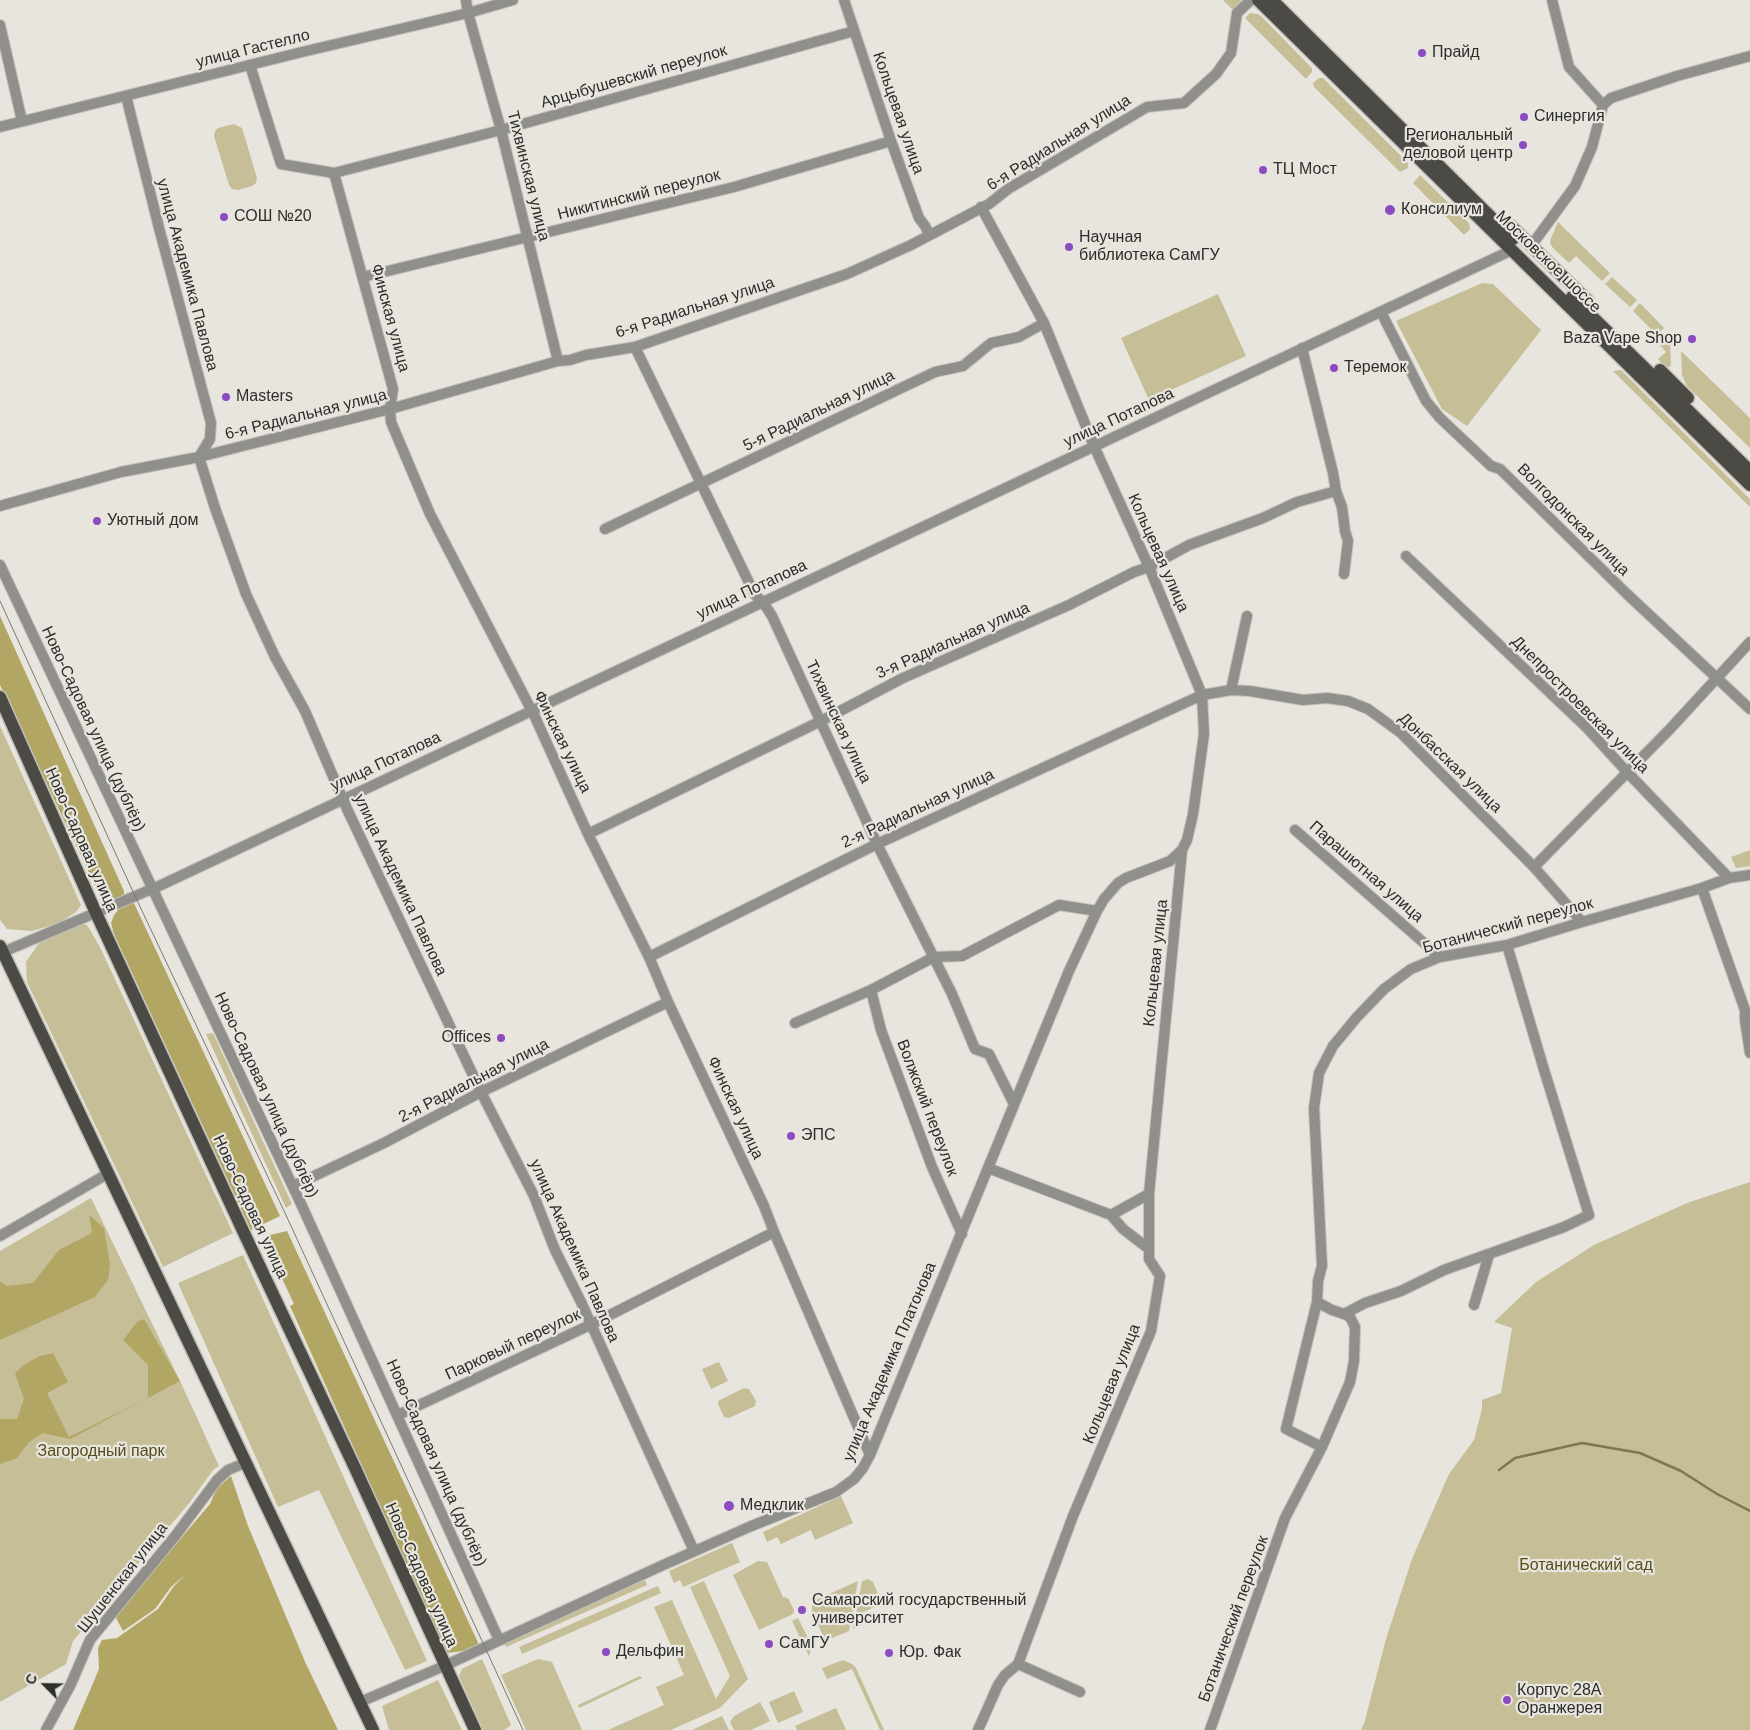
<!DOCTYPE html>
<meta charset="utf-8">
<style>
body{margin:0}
#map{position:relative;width:1750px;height:1730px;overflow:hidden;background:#e7e5dd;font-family:Helvetica,sans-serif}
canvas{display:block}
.north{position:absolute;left:20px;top:1660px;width:50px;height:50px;-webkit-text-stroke:4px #e7e5dd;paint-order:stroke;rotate:293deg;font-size:14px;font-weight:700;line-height:20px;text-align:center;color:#2d2d2a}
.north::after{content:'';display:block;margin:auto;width:18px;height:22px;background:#2d2d2a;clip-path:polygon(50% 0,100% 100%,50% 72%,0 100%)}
</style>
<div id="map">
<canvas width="1750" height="1730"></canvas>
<div class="north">С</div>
</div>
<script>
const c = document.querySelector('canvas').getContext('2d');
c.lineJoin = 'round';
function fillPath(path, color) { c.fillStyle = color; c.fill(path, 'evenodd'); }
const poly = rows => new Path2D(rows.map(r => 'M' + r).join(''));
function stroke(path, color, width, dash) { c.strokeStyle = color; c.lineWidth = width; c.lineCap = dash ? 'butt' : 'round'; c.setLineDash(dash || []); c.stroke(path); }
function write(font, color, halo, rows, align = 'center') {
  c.font = font + ' Helvetica,sans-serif'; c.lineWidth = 4.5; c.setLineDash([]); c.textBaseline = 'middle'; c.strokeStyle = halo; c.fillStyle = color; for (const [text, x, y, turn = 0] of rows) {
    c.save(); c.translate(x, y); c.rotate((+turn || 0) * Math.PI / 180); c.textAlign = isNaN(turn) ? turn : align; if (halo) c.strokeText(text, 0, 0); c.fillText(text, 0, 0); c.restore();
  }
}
fillPath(poly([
 [1223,0,1241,0,1241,1,1240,5,1235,9,1232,9],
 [1250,13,1257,14,1261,16,1309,65,1312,68,1312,72,1306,79,1245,18],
 [1319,78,1323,78,1408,163,1408,168,1400,172,1314,87,1313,83],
 [234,124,242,128,257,178,256,183,252,186,238,190,232,189,229,185,214,136,215,131,218,128],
 [1420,175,1469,223,1470,229,1464,235,1413,183],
 [1558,222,1610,273,1602,281,1576,256,1569,263,1553,248,1550,243,1551,238],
 [1612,277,1637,300,1630,307,1605,284],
 [1482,283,1493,284,1541,330,1467,426,1442,409,1396,321],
 [1218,294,1246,356,1149,400,1121,338],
 [1640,303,1664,328,1657,335,1633,311],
 [1667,339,1670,343,1671,365,1669,367,1666,368,1658,359,1666,352,1660,345],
 [1681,351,1750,418,1750,448,1687,386,1682,375],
 [1621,370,1750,499,1750,507,1613,371],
 [0,726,81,905,76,912,59,923,32,931,7,929,0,920],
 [1750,850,1750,866,1736,868,1731,857],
 [74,923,87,925,100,947,233,1233,163,1267,27,982,26,962,39,943],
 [213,1033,292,1204,286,1208,206,1034],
 [1750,1182,1750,1730,1361,1730,1364,1724,1386,1639,1412,1559,1449,1474,1474,1440,1482,1409,1482,1400,1501,1393,1512,1328,1494,1322,1536,1282,1594,1245,1687,1203],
 [91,1198,180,1381,219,1466,213,1470,190,1502,73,1641,66,1664,0,1702,0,1251],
 [243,1255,427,1661,405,1670,319,1490,278,1507,178,1283],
 [719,1362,728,1381,711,1389,702,1369],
 [744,1388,749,1389,756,1401,755,1406,729,1418,724,1417,718,1404,718,1401],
 [841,1496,853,1523,815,1540,811,1530,781,1544,777,1537,767,1542,763,1532],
 [732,1543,740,1562,683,1587,680,1580,674,1583,669,1571],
 [758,1561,767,1562,783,1597,788,1598,794,1610,793,1614,759,1630,733,1575],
 [868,1579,873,1582,882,1604,863,1612,867,1622,853,1629,862,1581],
 [645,1580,647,1585,506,1647,504,1642],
 [704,1581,748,1679,720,1708,671,1730,608,1730,664,1705,656,1687,684,1675,654,1607,672,1600,716,1699,730,1676,690,1587],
 [858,1581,849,1631,832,1638,826,1638,822,1634,812,1610,812,1604,816,1600],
 [658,1586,661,1593,522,1654,519,1647],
 [798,1618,812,1646,809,1656,792,1621],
 [482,1659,511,1725,504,1730,483,1730,459,1676,462,1669],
 [538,1659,552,1662,582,1730,526,1730,501,1675],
 [843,1660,852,1664,856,1668,884,1730,880,1730,852,1669,827,1679,822,1668],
 [640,1676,642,1678,579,1708,578,1705],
 [438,1680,462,1730,389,1730,382,1706],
 [794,1691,803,1712,778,1723,769,1702],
 [760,1702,770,1721,751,1730,734,1730,730,1722,734,1716],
 [836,1708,846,1730,797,1730,795,1726],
 [722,1716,729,1730,692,1730]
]), '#c5be96');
fillPath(poly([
 [0,616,124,891,124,894,118,898,110,899,104,898,99,894,0,685],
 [133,901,280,1216,251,1230,114,934,111,923,114,915,120,908],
 [89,1215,104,1228,110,1264,108,1280,95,1297,0,1340,0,1281,7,1286,33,1283,59,1250,92,1233],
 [287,1231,481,1649,446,1653,290,1306,294,1304,264,1240,270,1235],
 [144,1319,180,1381,70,1439,43,1433,29,1442,17,1458,0,1464,0,1419,17,1419,24,1399,15,1373,24,1365,40,1356,53,1353,68,1382,47,1393,69,1437,148,1398,148,1365,123,1340,137,1322],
 [231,1476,248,1526,306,1664,338,1730,73,1730,99,1669,98,1648,102,1640,117,1638,158,1609,174,1586,185,1575,171,1587,155,1609,123,1631,115,1616,210,1504,217,1488]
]), '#b2a665');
stroke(poly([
 [1499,1470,1515,1458,1582,1443,1640,1453,1681,1471,1717,1494,1750,1511]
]), '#80784a', 2.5);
const minor = poly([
 [844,0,891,141,919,218,925,226,929,234],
 [1552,0,1569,67,1603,105],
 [468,13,501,130,558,361],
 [0,25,22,121],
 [250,65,281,164,334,173,393,389,390,409,391,422,430,514,535,717,588,834,649,957,668,1002,764,1206,774,1232,870,1455],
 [126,96,159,228,211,423,210,439,199,457,215,508,246,594,275,657,305,711,347,809,481,1092,534,1196,555,1250,581,1302,694,1551],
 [334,173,501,130,854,31],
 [1531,246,1575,186,1592,147,1603,105,1611,98,1677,76,1750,56],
 [363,277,734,187,891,141],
 [1381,312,1426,401,1440,418,1491,466,1500,469,1627,594,1750,709],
 [635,347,755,595,763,602,772,616,877,844,952,994,975,1049,989,1054,1014,1104],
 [1302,348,1333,473,1336,491,1342,507,1345,531,1348,541,1344,574],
 [0,506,121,472,199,457,390,409,558,361,570,360,586,355,635,347,847,274,911,245,989,204,1008,189,1147,107,1184,103,1216,74,1231,53,1237,13,1251,0],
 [605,529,935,372,963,366,991,343,1019,337,1044,323],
 [1406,556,1587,728,1627,772,1729,878],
 [1231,690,1247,616],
 [1295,830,1440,957],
 [588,834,821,721,903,678,1069,605,1134,572,1149,567,1189,545,1263,518,1297,502,1336,491],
 [1534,867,1670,729,1750,642],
 [1702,888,1745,1010,1745,1020,1750,1053],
 [649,957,877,844,1032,773,1202,695,1231,690,1250,691,1303,700,1327,698,1348,701,1368,709,1401,733,1534,867,1582,922],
 [871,990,881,1030,932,1167,962,1234],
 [795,1023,871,990,934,957,962,956,1059,905,1097,911],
 [988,1168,1111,1215,1149,1194],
 [293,1186,384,1143,481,1092,668,1002],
 [1111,1215,1123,1229,1149,1249],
 [0,1236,109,1173],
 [1474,1305,1489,1255],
 [1344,1314,1365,1303,1401,1291,1444,1270,1564,1227,1589,1215,1545,1073,1507,945],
 [398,1415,590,1325,774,1232],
 [1322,1447,1286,1429,1317,1302,1318,1281,1322,1266,1314,1108,1319,1073,1333,1046,1357,1017,1384,989,1411,969,1440,957,1507,945,1582,922,1702,888,1729,878,1750,875],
 [1018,1664,1080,1692],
 [360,1702,444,1666,661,1566,749,1527,836,1492,854,1479,863,1468,870,1455,1069,971,1097,911,1104,899,1118,883,1126,878,1170,861,1182,850],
 [46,1730,70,1686,90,1640,176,1535,217,1480,228,1470,245,1463],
 [978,1730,998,1685,1005,1675,1018,1664,1073,1516,1151,1331,1160,1276,1149,1259,1149,1194,1182,850,1187,840,1193,814,1204,734,1202,695,1149,567,1094,446,1044,323,981,207],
 [1210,1730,1285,1518,1322,1447,1350,1382,1354,1361,1355,1327,1350,1317,1344,1314,1332,1310,1317,1302]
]);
const tertiary = poly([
 [466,0,468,13],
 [0,127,302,52,468,13,513,0],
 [0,565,302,1206,499,1640],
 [3,952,159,886,1512,250]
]);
const primary = poly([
 [1258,0,1750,485],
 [1272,0,1513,239],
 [1511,226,1588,301],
 [1572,297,1750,471],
 [1660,370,1688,398],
 [0,697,96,913,244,1233,355,1468,475,1730],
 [0,946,373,1730]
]);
stroke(minor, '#c2c0b9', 12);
stroke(tertiary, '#c2c0b9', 12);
stroke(primary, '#c2c0b9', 15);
stroke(minor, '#908f8c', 10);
stroke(tertiary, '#908f8c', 10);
stroke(primary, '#4b4a45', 12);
stroke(poly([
 [0,601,135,896,285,1213,523,1730]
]), '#7a7974', 1);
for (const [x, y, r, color] of [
 [1422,53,5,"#8b4bc1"],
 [1524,117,5,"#8b4bc1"],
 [1523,145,5,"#8b4bc1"],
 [1263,170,5,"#8b4bc1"],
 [1390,210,6,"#8b4bc1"],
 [224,217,5,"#8b4bc1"],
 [1069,247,5,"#8b4bc1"],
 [1692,339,5,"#8b4bc1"],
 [1334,368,5,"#8b4bc1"],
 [226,397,5,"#8b4bc1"],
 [97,521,5,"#8b4bc1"],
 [501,1038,5,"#8b4bc1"],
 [791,1136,5,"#8b4bc1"],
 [729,1506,6,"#8b4bc1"],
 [802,1610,5,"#8b4bc1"],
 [769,1644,5,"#8b4bc1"],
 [606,1652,5,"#8b4bc1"],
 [889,1653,5,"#8b4bc1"],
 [1507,1700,5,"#8b4bc1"]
]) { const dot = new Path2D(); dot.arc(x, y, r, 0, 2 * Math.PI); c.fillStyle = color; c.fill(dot); stroke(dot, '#e7e5dd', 2); }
write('16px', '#2d2d2a', '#e7e5dd', [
 ["улица Гастелло",253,49,-14],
 ["Арцыбушевский переулок",634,77,-16],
 ["Кольцевая улица",898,113,71],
 ["6-я Радиальная улица",1059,143,-32],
 ["Тихвинская улица",528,176,76],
 ["Никитинский переулок",639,195,-14],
 ["Московское шоссе",1548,262,44],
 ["улица Академика Павлова",187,275,75],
 ["6-я Радиальная улица",695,308,-18],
 ["Финская улица",390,318,75],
 ["5-я Радиальная улица",819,411,-26],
 ["6-я Радиальная улица",306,415,-14],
 ["улица Потапова",1119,418,-25],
 ["Волгодонская улица",1573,520,45],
 ["Кольцевая улица",1158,553,66],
 ["улица Потапова",752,590,-25],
 ["3-я Радиальная улица",953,641,-24],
 ["Днепростроевская улица",1580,705,45],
 ["Тихвинская улица",838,722,65],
 ["Ново-Садовая улица (дублёр)",93,729,65],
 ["Финская улица",562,742,64],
 ["улица Потапова",386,762,-25],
 ["Донбасская улица",1450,763,44],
 ["2-я Радиальная улица",918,809,-25],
 ["Ново-Садовая улица",81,840,66],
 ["Парашютная улица",1366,872,41],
 ["улица Академика Павлова",400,885,65],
 ["Ботанический переулок",1508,926,-15],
 ["Кольцевая улица",1156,963,-84],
 ["2-я Радиальная улица",474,1081,-27],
 ["Ново-Садовая улица (дублёр)",266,1095,65],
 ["Финская улица",735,1108,65],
 ["Волжский переулок",927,1108,69],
 ["Ново-Садовая улица",250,1207,65],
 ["улица Академика Павлова",574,1251,66],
 ["Парковый переулок",513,1345,-25],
 ["улица Академика Платонова",890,1362,-67],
 ["Кольцевая улица",1112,1384,-68],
 ["Ново-Садовая улица (дублёр)",436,1463,66],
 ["Ново-Садовая улица",421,1575,66],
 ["Шушенская улица",123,1578,-52],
 ["Ботанический переулок",1234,1619,-70]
]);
write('16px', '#2d2d2a', '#e7e5dd', [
 ["Прайд",1432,53],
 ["Синергия",1534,117],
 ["Региональный",1513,136,"right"],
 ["деловой центр",1513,154,"right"],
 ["ТЦ Мост",1273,170],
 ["Консилиум",1401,210],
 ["СОШ №20",234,217],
 ["Научная",1079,238],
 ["библиотека СамГУ",1079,256],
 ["Baza Vape Shop",1682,339,"right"],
 ["Теремок",1344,368],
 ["Masters",236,397],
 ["Уютный дом",107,521],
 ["Offices",491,1038,"right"],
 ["ЭПС",801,1136],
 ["Медклик",740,1506],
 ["Самарский государственный",812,1601],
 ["университет",812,1619],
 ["СамГУ",779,1644],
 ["Дельфин",616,1652],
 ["Юр. Фак",899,1653],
 ["Корпус 28А",1517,1691],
 ["Оранжерея",1517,1709]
], 'left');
write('16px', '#564d1a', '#e7e5dd', [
 ["Загородный парк",101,1452],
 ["Ботанический сад",1586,1566]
]);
</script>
